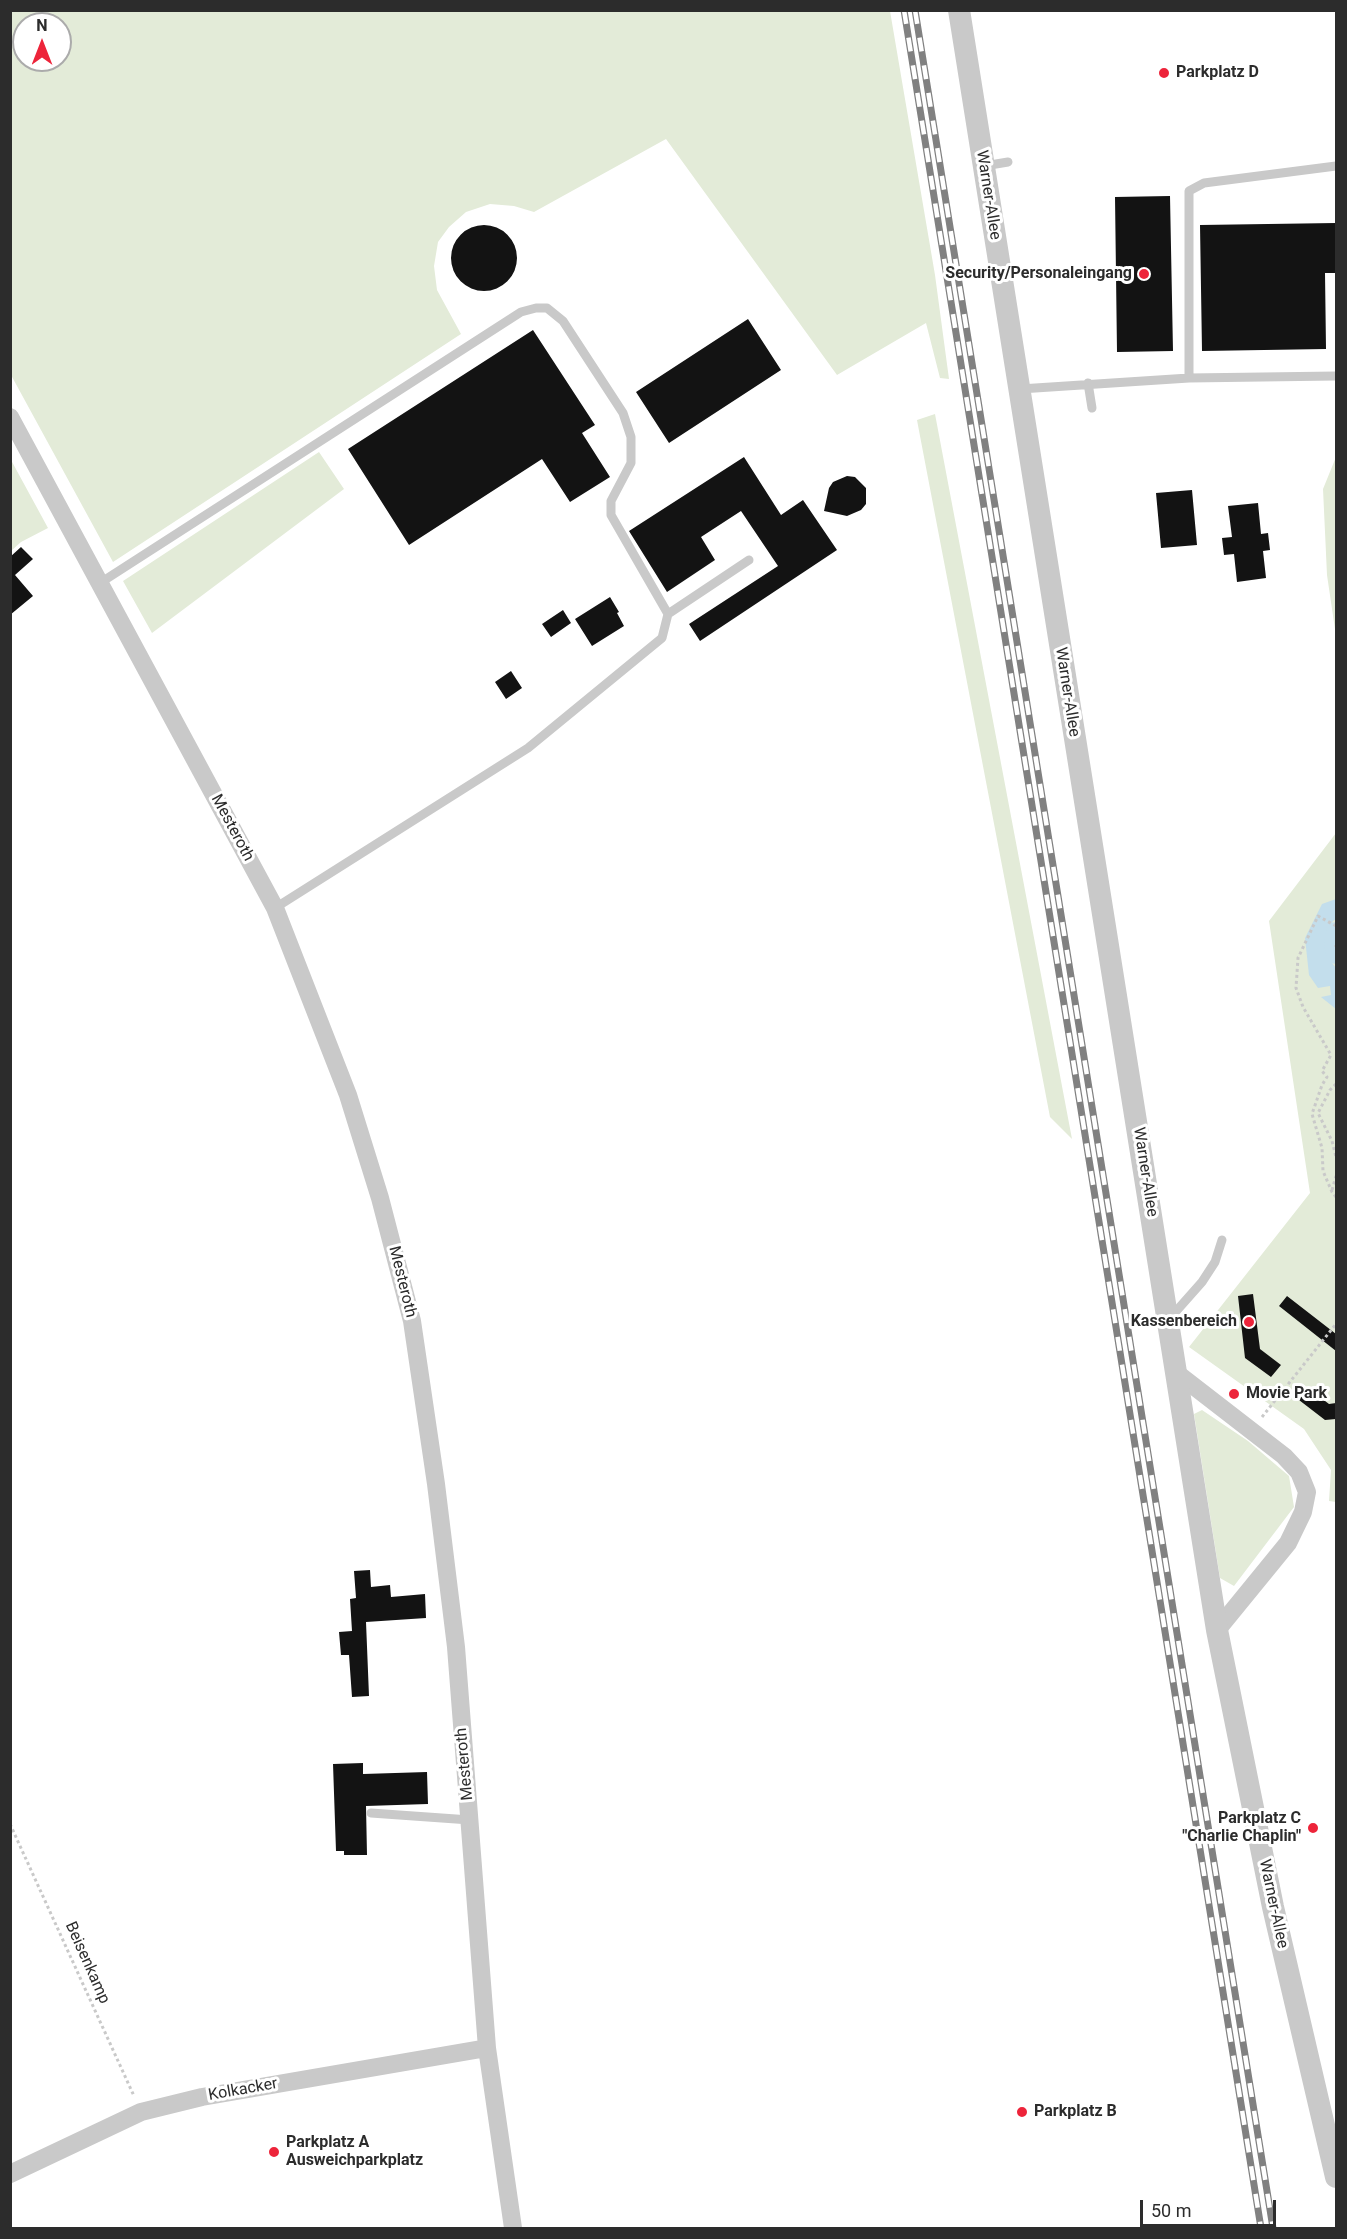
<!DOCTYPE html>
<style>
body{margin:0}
#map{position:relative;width:1347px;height:2239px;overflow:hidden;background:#fff;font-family:Roboto,sans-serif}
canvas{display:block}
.frame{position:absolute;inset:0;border:12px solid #2c2c2c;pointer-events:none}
.north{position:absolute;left:12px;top:12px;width:60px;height:60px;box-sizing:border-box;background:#fff;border:2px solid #ababab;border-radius:50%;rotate:0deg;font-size:16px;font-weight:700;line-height:24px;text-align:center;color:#2c2c2c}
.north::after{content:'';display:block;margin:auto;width:21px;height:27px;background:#ed243a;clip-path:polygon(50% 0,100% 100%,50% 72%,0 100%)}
.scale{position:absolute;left:1140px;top:2200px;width:136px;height:27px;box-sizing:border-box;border:3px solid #2c2c2c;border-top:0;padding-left:8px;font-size:18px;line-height:21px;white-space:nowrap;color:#2c2c2c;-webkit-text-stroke:4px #fff;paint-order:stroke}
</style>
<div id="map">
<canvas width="1347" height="2239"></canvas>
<div class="frame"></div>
<div class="north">N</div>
<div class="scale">50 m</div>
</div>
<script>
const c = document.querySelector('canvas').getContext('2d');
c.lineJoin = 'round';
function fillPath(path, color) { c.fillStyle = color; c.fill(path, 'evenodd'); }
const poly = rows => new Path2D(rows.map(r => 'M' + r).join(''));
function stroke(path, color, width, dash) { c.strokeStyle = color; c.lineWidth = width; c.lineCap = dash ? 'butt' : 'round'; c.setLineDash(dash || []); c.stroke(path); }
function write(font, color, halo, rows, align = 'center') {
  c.font = font + ' Roboto,sans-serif'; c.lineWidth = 6; c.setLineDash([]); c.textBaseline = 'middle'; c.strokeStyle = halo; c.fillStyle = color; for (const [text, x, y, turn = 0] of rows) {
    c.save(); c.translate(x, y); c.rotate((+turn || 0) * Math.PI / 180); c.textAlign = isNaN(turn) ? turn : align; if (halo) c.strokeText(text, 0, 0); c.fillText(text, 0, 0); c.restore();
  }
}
fillPath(poly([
 [10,11,890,11,935,275,949,379,940,378,926,323,837,375,666,139,534,212,514,206,490,204,466,212,449,227,438,242,434,266,437,290,461,334,113,562,11,375],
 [24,24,60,24,60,60,24,60],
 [935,414,1072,1139,1050,1117,920,436,917,420],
 [319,452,344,489,152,633,123,581],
 [1336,457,1336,636,1327,575,1323,489],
 [11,460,48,528,21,542,11,551],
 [1336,833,1336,1502,1329,1501,1331,1470,1304,1429,1189,1347,1310,1193,1269,921],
 [1202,1410,1248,1441,1289,1476,1294,1507,1234,1586,1220,1578,1194,1414]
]), '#e3ebd8');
fillPath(poly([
 [1336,899,1336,919,1333,921,1326,933,1329,959,1336,968,1336,1009,1321,997,1331,995,1330,986,1318,988,1309,975,1305,938,1322,904]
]), '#c3deec');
stroke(poly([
 [1336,932,1334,944,1336,954]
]), '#c3deec', 20);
fillPath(poly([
 [1170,196,1173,351,1117,352,1115,197],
 [1336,223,1336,273,1325,273,1326,349,1202,351,1200,225],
 '451 258a33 33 0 1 1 66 0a33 33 0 1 1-66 0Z',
 [748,319,781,370,669,443,636,392],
 [533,330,595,425,582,433,610,477,570,502,542,459,409,545,348,449],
 [744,457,781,515,803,500,837,550,700,641,689,624,778,566,741,511,701,537,715,560,667,592,629,531],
 [847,476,855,477,866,488,866,504,861,510,847,516,824,511,829,488,833,482],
 [1192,490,1197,545,1161,548,1156,493],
 [1258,503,1261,534,1268,533,1270,550,1263,551,1266,578,1237,582,1234,554,1224,555,1222,538,1232,537,1228,506],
 [21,547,33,559,15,575,33,596,10,615,10,557],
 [610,597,619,612,617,613,624,626,592,646,575,619],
 [563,610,571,623,551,637,542,624],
 [511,671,522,688,506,699,495,682],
 [1253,1294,1260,1349,1281,1365,1271,1377,1245,1358,1238,1296],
 [1287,1296,1336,1334,1336,1351,1279,1306],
 [1308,1388,1329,1404,1336,1403,1336,1419,1325,1420,1299,1400],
 [370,1570,371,1587,390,1585,391,1597,425,1594,426,1618,366,1622,369,1696,352,1697,349,1655,341,1655,339,1632,352,1631,350,1599,356,1598,354,1571],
 [363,1763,363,1774,427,1772,428,1804,366,1806,367,1855,344,1855,344,1851,336,1851,333,1764]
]), '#131313');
stroke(poly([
 [1336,926,1318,916,1298,958,1296,988,1303,1007,1331,1055,1322,1071,1327,1077,1322,1085,1312,1114,1322,1148,1323,1171,1332,1192,1336,1197],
 [1335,945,1336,946],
 [1336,1084,1330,1090,1318,1113,1332,1141,1336,1157],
 [1332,1190,1336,1176],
 [1262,1417,1336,1324],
 [10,1824,134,2096]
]), '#c9c9c9', 3, [3, 3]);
stroke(poly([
 [984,166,1008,162],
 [1189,378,1189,191,1204,183,1336,166],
 [1088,383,1092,408],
 [1020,389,1189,378,1336,376],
 [100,583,521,312,536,308,547,308,563,321,623,413,631,437,631,463,611,501,611,515,668,614],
 [275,908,528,748,662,638,668,614,749,560],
 [1171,1317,1202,1282,1215,1262,1222,1240],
 [371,1813,470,1820]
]), '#c9c9c9', 9);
stroke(poly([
 [10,417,275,908,348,1095,380,1198,412,1321,436,1484,456,1647,487,2048,513,2228],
 [1178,1374,1284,1456,1299,1472,1307,1492,1303,1512,1288,1543,1217,1630],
 [10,2174,141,2112,202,2097,487,2048]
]), '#c9c9c9', 18);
stroke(poly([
 [959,10,1217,1630,1273,1907,1336,2177]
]), '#c9c9c9', 22);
const rail = poly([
 [904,10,1261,2228],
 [915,10,1273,2228]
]);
stroke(rail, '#818181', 7);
stroke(rail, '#fff', 4.5, [14]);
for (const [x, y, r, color] of [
 [1164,73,6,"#ed243a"],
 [1144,274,6,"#ed243a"],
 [1249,1322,6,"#ed243a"],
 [1234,1394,6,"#ed243a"],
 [1313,1828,6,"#ed243a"],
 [1022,2112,6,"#ed243a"],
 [274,2152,6,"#ed243a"]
]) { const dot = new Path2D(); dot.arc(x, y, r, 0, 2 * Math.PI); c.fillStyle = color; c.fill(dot); stroke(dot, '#fff', 2); }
write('bold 16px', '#2c2c2c', '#fff', [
 ["Parkplatz D",1176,73],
 ["Security/Personaleingang",1132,274,"right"],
 ["Kassenbereich",1237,1322,"right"],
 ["Movie Park",1246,1394],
 ["Parkplatz C",1301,1819,"right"],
 ["\"Charlie Chaplin\"",1301,1837,"right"],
 ["Parkplatz B",1034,2112],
 ["Parkplatz A",286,2143],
 ["Ausweichparkplatz",286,2161]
], 'left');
write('16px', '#2c2c2c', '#fff', [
 ["Warner-Allee",988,195,81],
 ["Warner-Allee",1067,692,81],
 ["Mesteroth",232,828,62],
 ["Warner-Allee",1145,1172,81],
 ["Mesteroth",402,1282,76],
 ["Mesteroth",465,1764,-95],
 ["Warner-Allee",1273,1904,78],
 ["Beisenkamp",87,1963,66],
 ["Kolkacker",243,2090,-10]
]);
</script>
